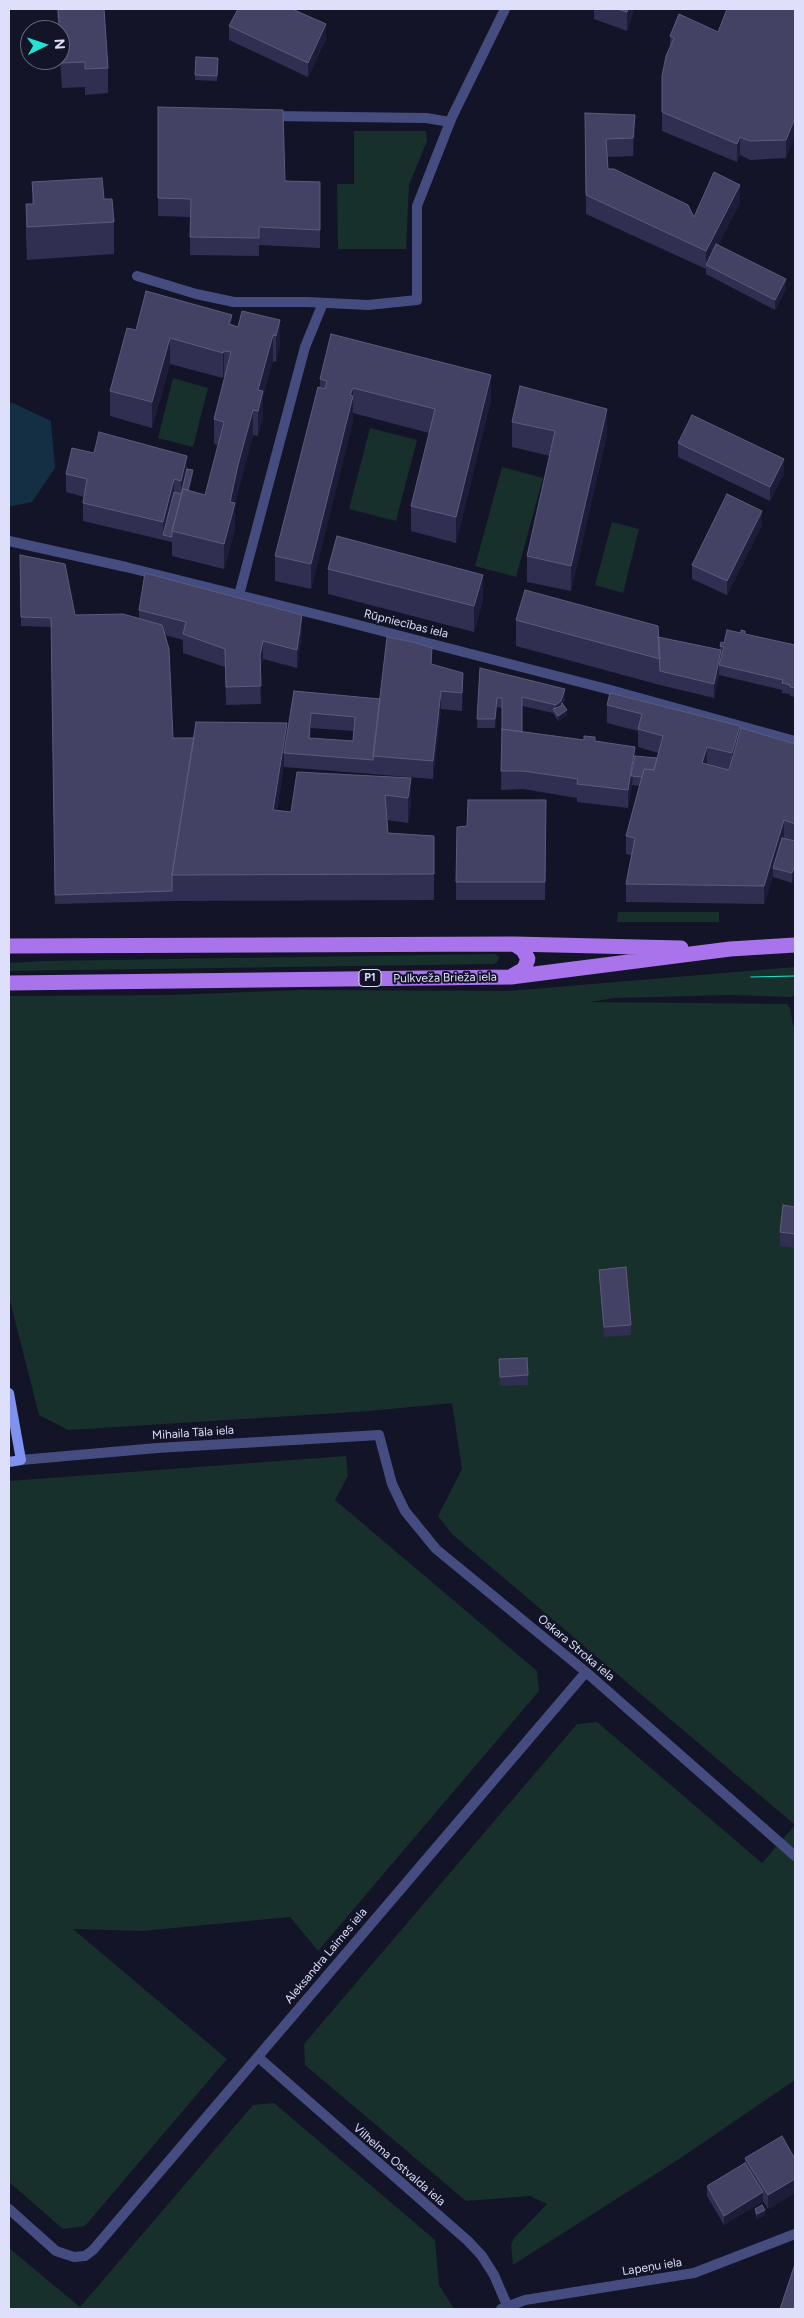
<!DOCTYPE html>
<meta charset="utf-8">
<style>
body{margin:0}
#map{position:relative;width:804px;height:2318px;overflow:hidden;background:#131427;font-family:Figtree,sans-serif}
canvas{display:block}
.frame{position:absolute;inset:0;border:10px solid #dedffb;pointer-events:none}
.north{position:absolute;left:20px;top:20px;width:50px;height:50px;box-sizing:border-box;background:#131427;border:1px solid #64657c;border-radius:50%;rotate:86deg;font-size:14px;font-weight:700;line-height:20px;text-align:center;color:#dedffb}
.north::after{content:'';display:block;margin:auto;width:18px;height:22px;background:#22e2d3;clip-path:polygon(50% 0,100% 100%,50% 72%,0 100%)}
</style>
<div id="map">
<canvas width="804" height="2318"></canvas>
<div class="frame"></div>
<div class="north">N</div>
</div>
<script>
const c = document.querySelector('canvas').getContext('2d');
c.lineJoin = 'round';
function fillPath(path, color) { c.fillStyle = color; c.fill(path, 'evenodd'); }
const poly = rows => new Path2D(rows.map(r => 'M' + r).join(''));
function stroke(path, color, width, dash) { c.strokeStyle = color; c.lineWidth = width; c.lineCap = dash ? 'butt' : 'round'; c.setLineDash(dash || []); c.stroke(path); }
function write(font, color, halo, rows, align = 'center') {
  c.font = font + ' Figtree,sans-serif'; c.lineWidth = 4; c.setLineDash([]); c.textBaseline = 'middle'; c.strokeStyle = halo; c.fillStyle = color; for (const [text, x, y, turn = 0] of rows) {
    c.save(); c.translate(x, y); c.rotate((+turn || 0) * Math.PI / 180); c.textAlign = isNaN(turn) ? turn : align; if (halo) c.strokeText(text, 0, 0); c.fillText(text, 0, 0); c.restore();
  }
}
fillPath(poly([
 [354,131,426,131,427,141,409,185,406,249,338,249,337,184,354,184],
 [173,378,208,388,193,447,158,438],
 [370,428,417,440,396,521,349,509],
 [502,467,543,478,516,577,475,566],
 [612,522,639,529,623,593,595,585],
 [618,912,719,912,719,922,617,922],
 [494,954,499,956,498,961,494,964,9,971,9,963,44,961],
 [795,967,795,996,789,997,731,995,614,998,590,1002,787,1004,790,1008,793,1025,795,1026,795,1825,452,1534,438,1516,462,1469,452,1403,370,1411,68,1430,39,1415,9,1297,9,996,169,995,302,990,509,991],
 [346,1456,348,1476,335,1500,537,1671,539,1691,318,1951,290,1917,142,1931,73,1929,227,2059,85,2226,63,2229,9,2182,9,1481],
 [597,1722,762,1863,795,1825,795,2080,679,2159,513,2265,511,2245,514,2238,547,2204,530,2196,466,2201,305,2065,304,2044,577,1724],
 [274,2103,435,2240,439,2285,454,2309,9,2309,9,2248,80,2307,253,2105]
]), '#17302b');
fillPath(poly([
 [9,403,13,403,51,421,55,468,32,502,12,506,9,505]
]), '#142f44');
stroke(poly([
 [269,116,426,118,450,122],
 [137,276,196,294,234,302,307,302,368,305,417,300,417,206,452,117,505,9],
 [9,541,126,567,339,620,607,689,795,741],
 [239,595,305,347,323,303],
 [21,1460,157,1448,379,1435,392,1484,405,1511,436,1549,586,1672,795,1856],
 [258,2057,468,2241,482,2256,494,2275,507,2305],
 [9,2209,56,2251,74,2257,85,2256,93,2250,586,1672],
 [501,2309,525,2300,694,2273,795,2234]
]), '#454d80', 10);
stroke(poly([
 [9,1393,21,1460,9,1462]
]), '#8192ee', 10);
stroke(poly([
 [9,946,514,944,681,948],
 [512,976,524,969,528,959,523,950,514,944],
 [9,983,511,977,730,949,795,945]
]), '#a973ec', 15);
stroke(poly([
 [751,977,795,976]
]), '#22e2d3', 1);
fillPath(poly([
 [57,9,104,9,108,68,108,93,85,95,85,87,62,88,60,60,60,30,58,30],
 [594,9,634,9,627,31,594,19],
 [795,9,786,158,750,160,740,155,737,162,662,131,662,76,670,47,670,36,718,32],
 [229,26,326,39,308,77,229,40],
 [196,57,218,58,217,81,195,80],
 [158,107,285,181,320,182,320,248,259,245,259,256,190,255,190,217,158,216],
 [585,132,635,133,633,156,607,157,608,169,694,217,740,203,718,245,786,289,775,310,706,274,706,269,586,214],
 [32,182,104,199,114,222,114,254,27,260,26,237,26,204,32,204],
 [280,320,280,346,276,362,273,361,263,395,263,417,258,436,253,435,238,490,235,505,235,529,224,569,172,556,172,542,83,521,83,503,84,497,66,492,66,474,94,453,187,469,193,475,189,490,205,495,218,445,214,444,214,419,225,376,224,376,223,378,170,364,152,428,110,416,110,391,136,330,232,325,238,327],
 [320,379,491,400,456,543,411,531,411,506,429,433,353,413,353,421,311,589,275,581,275,556,320,388],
 [512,422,607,434,571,591,527,582,527,556,550,456,512,447],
 [678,443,784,473,770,501,678,457],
 [762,525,727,595,692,579,692,565],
 [20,555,75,615,139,618,139,610,302,633,297,668,263,659,260,671,261,704,226,705,225,667,183,653,183,640,165,635,173,738,287,736,294,691,380,699,432,664,463,691,462,711,441,709,433,779,284,767,284,764,277,810,291,812,411,778,411,803,408,823,387,820,388,833,434,836,434,900,172,901,55,904,51,627,21,626],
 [311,728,354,731,353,741,310,738],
 [328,569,483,600,474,632,328,594],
 [516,620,658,637,720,650,720,646,724,643,745,634,795,645,795,697,790,696,790,694,782,693,782,690,719,675,714,698,660,685,516,646],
 [480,668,565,699,563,705,567,715,558,721,553,713,522,706,522,732,595,741,635,756,657,758,658,753,638,747,638,731,607,723,607,705,740,732,795,744,795,874,792,883,773,877,773,876,764,904,626,902,626,884,631,855,626,854,626,836,639,786,632,785,628,808,577,802,577,798,523,789,501,790,502,708,497,707,495,728,477,728],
 [546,800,545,900,456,900,456,882,467,826],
 [795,1207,795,1248,780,1246,780,1232],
 [599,1270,631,1325,631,1335,604,1337,599,1279],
 [499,1359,528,1375,528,1385,500,1386],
 [745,2158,795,2159,795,2193,768,2209,763,2201,724,2225,707,2196,707,2186,745,2163],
 [755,2209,765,2215,757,2219,755,2213]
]), '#302f52');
fillPath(poly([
 [628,9,634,9,627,31,627,12],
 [326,24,326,39,308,77,308,63],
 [635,115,635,133,633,156,633,138],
 [795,118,795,137,786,158,786,140],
 [740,137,740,155,737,162,737,144],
 [740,185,740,203,708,266,706,265,706,269,706,251],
 [786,279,786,289,775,310,775,300],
 [232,315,232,340,229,324],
 [280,320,280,346,276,362,276,336],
 [273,335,273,361,263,395,263,417,258,436,258,390],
 [170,338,170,364,152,428,152,402],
 [224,351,224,376,223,378,223,353],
 [491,375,491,400,456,543,456,517],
 [353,388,353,421,311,589,311,564],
 [607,409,607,434,571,591,571,566],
 [253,410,253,435,235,505,235,529,224,569,224,544,230,502,238,465],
 [187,456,187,474,181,499,181,481],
 [784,459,784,473,770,501,770,487],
 [193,470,193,475,178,532,177,532],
 [174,479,174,497,163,535,163,540,163,522],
 [762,511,762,525,727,595,727,581],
 [483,575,483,600,474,632,474,606],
 [302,615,302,633,297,668,297,650],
 [263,641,263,659,260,673,260,655],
 [721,650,721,664,719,665,719,675,714,698,714,684],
 [463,673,463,691,462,711,462,693],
 [565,689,565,699,561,711,556,714,556,705],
 [441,691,441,709,433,779,433,761],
 [497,698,497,707,495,728,495,719],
 [567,710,567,715,558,721,558,716],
 [311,713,311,728,309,752,309,738],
 [287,723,287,748,284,753,284,764,273,835,273,810],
 [740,726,740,744,732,772,732,753],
 [635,747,635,765,628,808,628,790],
 [707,747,707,765,702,763],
 [411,778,411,803,408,823,408,798],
 [784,820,784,838,773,868,773,876,764,904,764,886],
 [795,865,795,874,792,883,792,873],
 [795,2179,795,2193,768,2209,768,2195],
 [763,2192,763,2202,724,2225,724,2216],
 [765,2210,765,2215,757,2219,757,2214]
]), '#1d1c39');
const building = poly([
 [58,9,104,9,108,68,85,69,85,62,62,63,58,9],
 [238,9,292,9,326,24,308,63,229,26,238,9],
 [617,9,628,9,627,12,617,9],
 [727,9,795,9,795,118,786,140,750,141,740,137,737,144,662,112,662,76,666,56,674,38,670,36,679,14,718,32,727,9],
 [196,57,218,58,217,76,195,75,196,57],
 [158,107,283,110,285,181,320,182,320,230,259,227,259,238,190,237,191,199,158,198,158,107],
 [585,113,635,115,633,138,606,139,608,169,614,169,688,205,694,217,714,172,740,185,706,251,586,195,585,113],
 [102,178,104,199,112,199,114,222,27,227,26,204,34,204,32,182,102,178],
 [716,244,786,279,775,300,706,265,716,244],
 [146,291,232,315,229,324,238,327,242,311,280,320,276,336,273,335,258,390,263,391,258,411,253,410,238,465,230,502,235,503,224,544,172,531,183,489,205,495,224,422,214,419,231,352,224,351,223,353,170,338,152,402,110,391,127,328,136,330,146,291],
 [331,334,491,375,456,517,411,506,435,409,353,388,350,395,353,396,311,564,275,556,318,387,325,389,327,381,320,379,331,334],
 [520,386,607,409,571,566,527,556,555,431,512,422,520,386],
 [692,415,784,459,770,487,678,443,692,415],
 [99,432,187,456,181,481,174,479,163,522,83,503,87,479,66,474,72,448,94,453,99,432],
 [187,469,193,470,188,490,183,489,172,531,172,537,163,535,174,492,181,494,187,469],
 [727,494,762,511,727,581,692,565,727,494],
 [337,536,483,575,474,606,328,569,337,536],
 [20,555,65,564,75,615,123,614,162,625,169,649,173,738,194,738,172,875,172,891,55,895,51,618,21,617,20,555],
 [145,573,302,615,297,650,263,641,260,655,261,686,226,687,225,649,183,634,186,622,139,610,145,573],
 [525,590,658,626,660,659,516,620,525,590],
 [727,630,741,633,741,630,745,631,745,634,795,645,795,688,790,687,790,685,782,683,783,680,719,665,724,647,720,646,721,642,724,643,727,630],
 [387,637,413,642,432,648,431,664,463,673,462,693,441,691,433,761,373,756,387,637],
 [658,637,721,650,714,684,660,671,658,637],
 [480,668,565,689,561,701,556,705,522,697,522,732,502,729,502,731,502,698,497,698,495,719,477,719,480,668],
 [294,691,380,699,373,760,284,753,294,691],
 [311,713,355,717,353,741,309,738,311,713],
 [610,693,740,726,732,753,707,747,702,763,729,770,741,728,795,744,795,824,784,820,764,886,626,884,635,838,626,836,644,769,654,770,663,736,638,729,642,714,607,705,610,693],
 [562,703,567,710,558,716,553,709,561,706,562,703],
 [196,722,287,723,273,810,291,812,297,772,411,778,408,798,385,795,388,833,434,836,434,874,172,875,196,722],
 [502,729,584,740,584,736,595,737,595,741,635,747,628,790,577,784,578,779,523,771,501,771,502,729],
 [635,756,657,758,654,770,644,769,642,777,631,776,635,756],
 [468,800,546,800,545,882,456,882,457,827,467,826,468,800],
 [782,838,795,841,795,865,792,873,773,868,782,838],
 [783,1205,795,1207,795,1234,780,1232,783,1205],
 [626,1267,631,1325,604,1327,599,1270,626,1267],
 [527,1358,528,1375,500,1377,499,1359,527,1358],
 [782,2136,795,2159,795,2179,768,2195,745,2158,782,2136],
 [745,2163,763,2192,724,2216,707,2186,745,2163],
 [762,2205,765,2210,757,2214,755,2209,762,2205],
 [795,2264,795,2309,780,2309,795,2264]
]);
fillPath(building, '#434264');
stroke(building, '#5b5b7c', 1);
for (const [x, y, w] of [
 [370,978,22]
]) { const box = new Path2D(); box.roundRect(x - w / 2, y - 8.5, w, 17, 4); c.fillStyle = '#131427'; c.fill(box); stroke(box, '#dedffb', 1); }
write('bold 11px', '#dedffb', null, [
 ["P1",370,978]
]);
write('12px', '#dedffb', '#131427', [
 ["Rūpniecības iela",406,624,14],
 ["Pulkveža Brieža iela",445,978,-1],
 ["Mihaila Tāla iela",193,1433,-4],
 ["Oskara Stroka iela",576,1648,40],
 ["Aleksandra Laimes iela",326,1956,-50],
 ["Vilhelma Ostvalda iela",399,2165,41],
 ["Lapeņu iela",652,2267,-9]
]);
</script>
